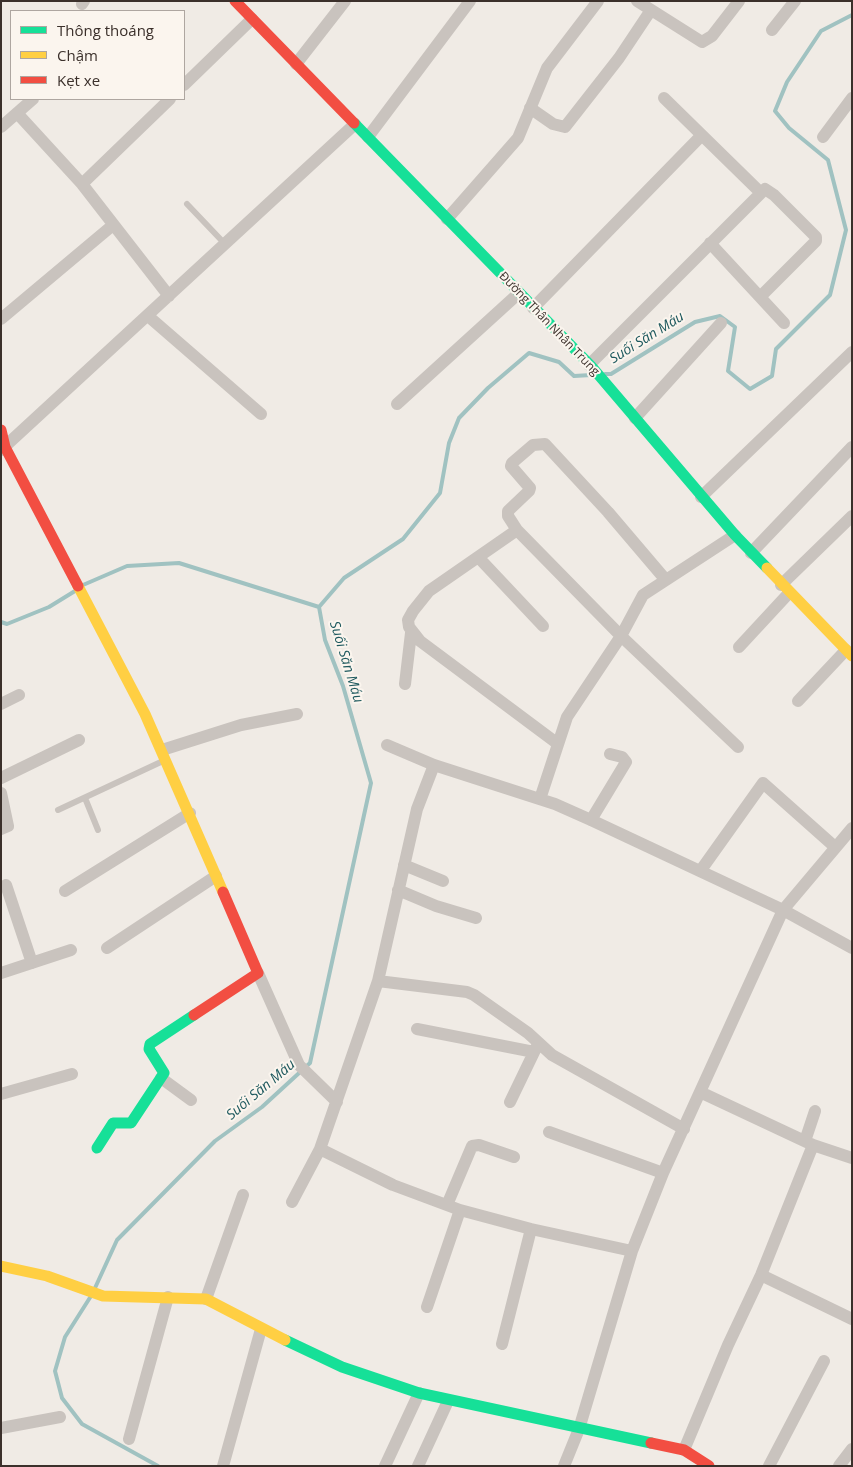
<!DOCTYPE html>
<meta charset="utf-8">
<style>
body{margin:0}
#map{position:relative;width:853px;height:1467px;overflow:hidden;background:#f0ebe5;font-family:"Open Sans",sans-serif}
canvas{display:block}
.frame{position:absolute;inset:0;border:2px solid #3b302b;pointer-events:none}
.legend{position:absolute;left:10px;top:10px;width:175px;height:90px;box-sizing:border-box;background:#fbf5ee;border:1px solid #aea6a0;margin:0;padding:6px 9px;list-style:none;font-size:15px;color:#3b302b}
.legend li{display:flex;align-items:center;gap:10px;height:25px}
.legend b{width:25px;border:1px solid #aea6a0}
</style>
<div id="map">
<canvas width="853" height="1467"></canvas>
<div class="frame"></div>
<ul class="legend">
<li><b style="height:6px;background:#16e098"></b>Thông thoáng</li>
<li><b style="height:6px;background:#ffcf43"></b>Chậm</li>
<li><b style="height:6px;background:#f24e42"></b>Kẹt xe</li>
</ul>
</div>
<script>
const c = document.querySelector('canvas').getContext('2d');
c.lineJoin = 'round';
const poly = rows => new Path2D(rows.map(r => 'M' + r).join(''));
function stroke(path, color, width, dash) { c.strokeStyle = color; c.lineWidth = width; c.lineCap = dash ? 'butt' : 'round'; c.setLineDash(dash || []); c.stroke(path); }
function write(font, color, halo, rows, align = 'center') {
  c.font = font + ' "Open Sans",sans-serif'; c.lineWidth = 4; c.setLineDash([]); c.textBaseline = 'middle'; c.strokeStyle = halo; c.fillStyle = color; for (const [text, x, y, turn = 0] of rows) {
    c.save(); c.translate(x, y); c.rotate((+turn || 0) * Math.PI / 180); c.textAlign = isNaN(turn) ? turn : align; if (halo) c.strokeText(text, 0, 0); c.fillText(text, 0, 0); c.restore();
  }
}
stroke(poly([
 [605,374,611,374,695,322,720,316,735,327,728,371,750,389,772,376,776,349,830,295,846,230,828,160,789,128,775,111,787,82,821,31,852,15],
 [83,585,127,566,179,563,319,607],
 [1,622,7,624,49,607,75,591],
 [95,1288,117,1240,215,1141,262,1107,310,1063,371,783,343,686,325,640,319,607,344,578,403,539,440,493,449,443,459,418,488,388,529,353,559,362,574,376,591,375],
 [91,1296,65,1337,55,1371,62,1398,82,1424,158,1466]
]), '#a0c2c1', 4);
stroke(poly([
 [187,204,225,244],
 [85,798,98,830],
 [58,810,163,761]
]), '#c9c3be', 6);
stroke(poly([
 [637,1,702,42,712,36,739,1],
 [82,4,84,1],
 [772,30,795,1],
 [296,64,345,1],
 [184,85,252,19],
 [664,98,760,192],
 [530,108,553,124,565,127,619,58,651,10],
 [17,113,82,184,169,296],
 [1,127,33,99],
 [368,137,470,1],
 [823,137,852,98],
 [82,184,170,99],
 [447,219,518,138,547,68,598,1],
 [710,243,784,323],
 [533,308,701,136],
 [148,316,261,414],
 [1,319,113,225],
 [589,365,765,189,774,195,816,237,816,241,760,297],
 [397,404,519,293],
 [635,418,721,323],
 [1,450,355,124],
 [701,497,852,352],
 [517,530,429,591,413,611,408,620,409,627,420,641,558,744],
 [751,553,852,447],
 [479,558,543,626],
 [665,579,608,512,545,444,533,445,512,463,511,466,530,488,529,491,508,511,508,516,517,530,621,636,738,747],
 [781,585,852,516],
 [739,647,789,593],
 [405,684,411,633],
 [798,701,846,650],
 [1,704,19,695],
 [387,745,434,765,555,804,591,820,783,910,852,948],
 [162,750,241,725,297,714],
 [1,778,79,740],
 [1,793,8,826,1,829],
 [540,799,567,717,621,636,643,595,735,535],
 [591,820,626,762,622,757,610,754],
 [404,865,443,881],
 [701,870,763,783,835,847],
 [6,885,32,963],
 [398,890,436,906,476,918],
 [65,891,190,813],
 [107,948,216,876],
 [1,973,71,950],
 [258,973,299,1065,337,1102],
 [378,981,467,992,474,995,528,1033,552,1055,684,1129],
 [417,1029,534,1052],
 [161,1078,191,1100],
 [700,1092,813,1145,852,1158],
 [1,1094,72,1074],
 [510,1102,537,1046],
 [549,1132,663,1173],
 [805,1141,815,1111],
 [320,1149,393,1185,460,1210,531,1229,632,1251],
 [292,1202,320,1149,378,981,417,809,434,765],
 [447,1205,472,1146,479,1145,514,1157],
 [761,1275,852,1319],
 [206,1299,243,1195],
 [427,1307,460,1210],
 [502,1344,531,1229],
 [1,1428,60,1417],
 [129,1439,168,1297],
 [684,1450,728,1345,761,1275,813,1145],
 [223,1466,261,1329],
 [385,1466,419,1393],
 [418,1466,448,1401],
 [564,1466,579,1429,632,1251,663,1173,783,910,852,828],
 [769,1466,824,1361],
 [839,1466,852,1449]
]), '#c9c3be', 12);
stroke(poly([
 [354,123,591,366,735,535,767,568],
 [97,1148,113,1123,131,1123,164,1073,149,1049,150,1044,194,1015],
 [285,1340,342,1367,419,1393,651,1443]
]), '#16e098', 11);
stroke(poly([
 [767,568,852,656],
 [78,586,145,714,223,892],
 [1,1266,47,1276,103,1296,206,1299,285,1340]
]), '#ffcf43', 11);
stroke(poly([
 [235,1,354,123],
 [1,430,5,447,78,586],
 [194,1015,258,973,223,892],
 [651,1443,684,1450,709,1466]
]), '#f24e42', 11);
write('12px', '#3b302b', '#fbf5ee', [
 ["Đường Thân Nhân Trung",549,324,46]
]);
write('italic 14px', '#1e595e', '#fbf5ee', [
 ["Suối Săn Máu",647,338,-32],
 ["Suối Săn Máu",346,662,73],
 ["Suối Săn Máu",261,1090,-40]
]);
</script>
